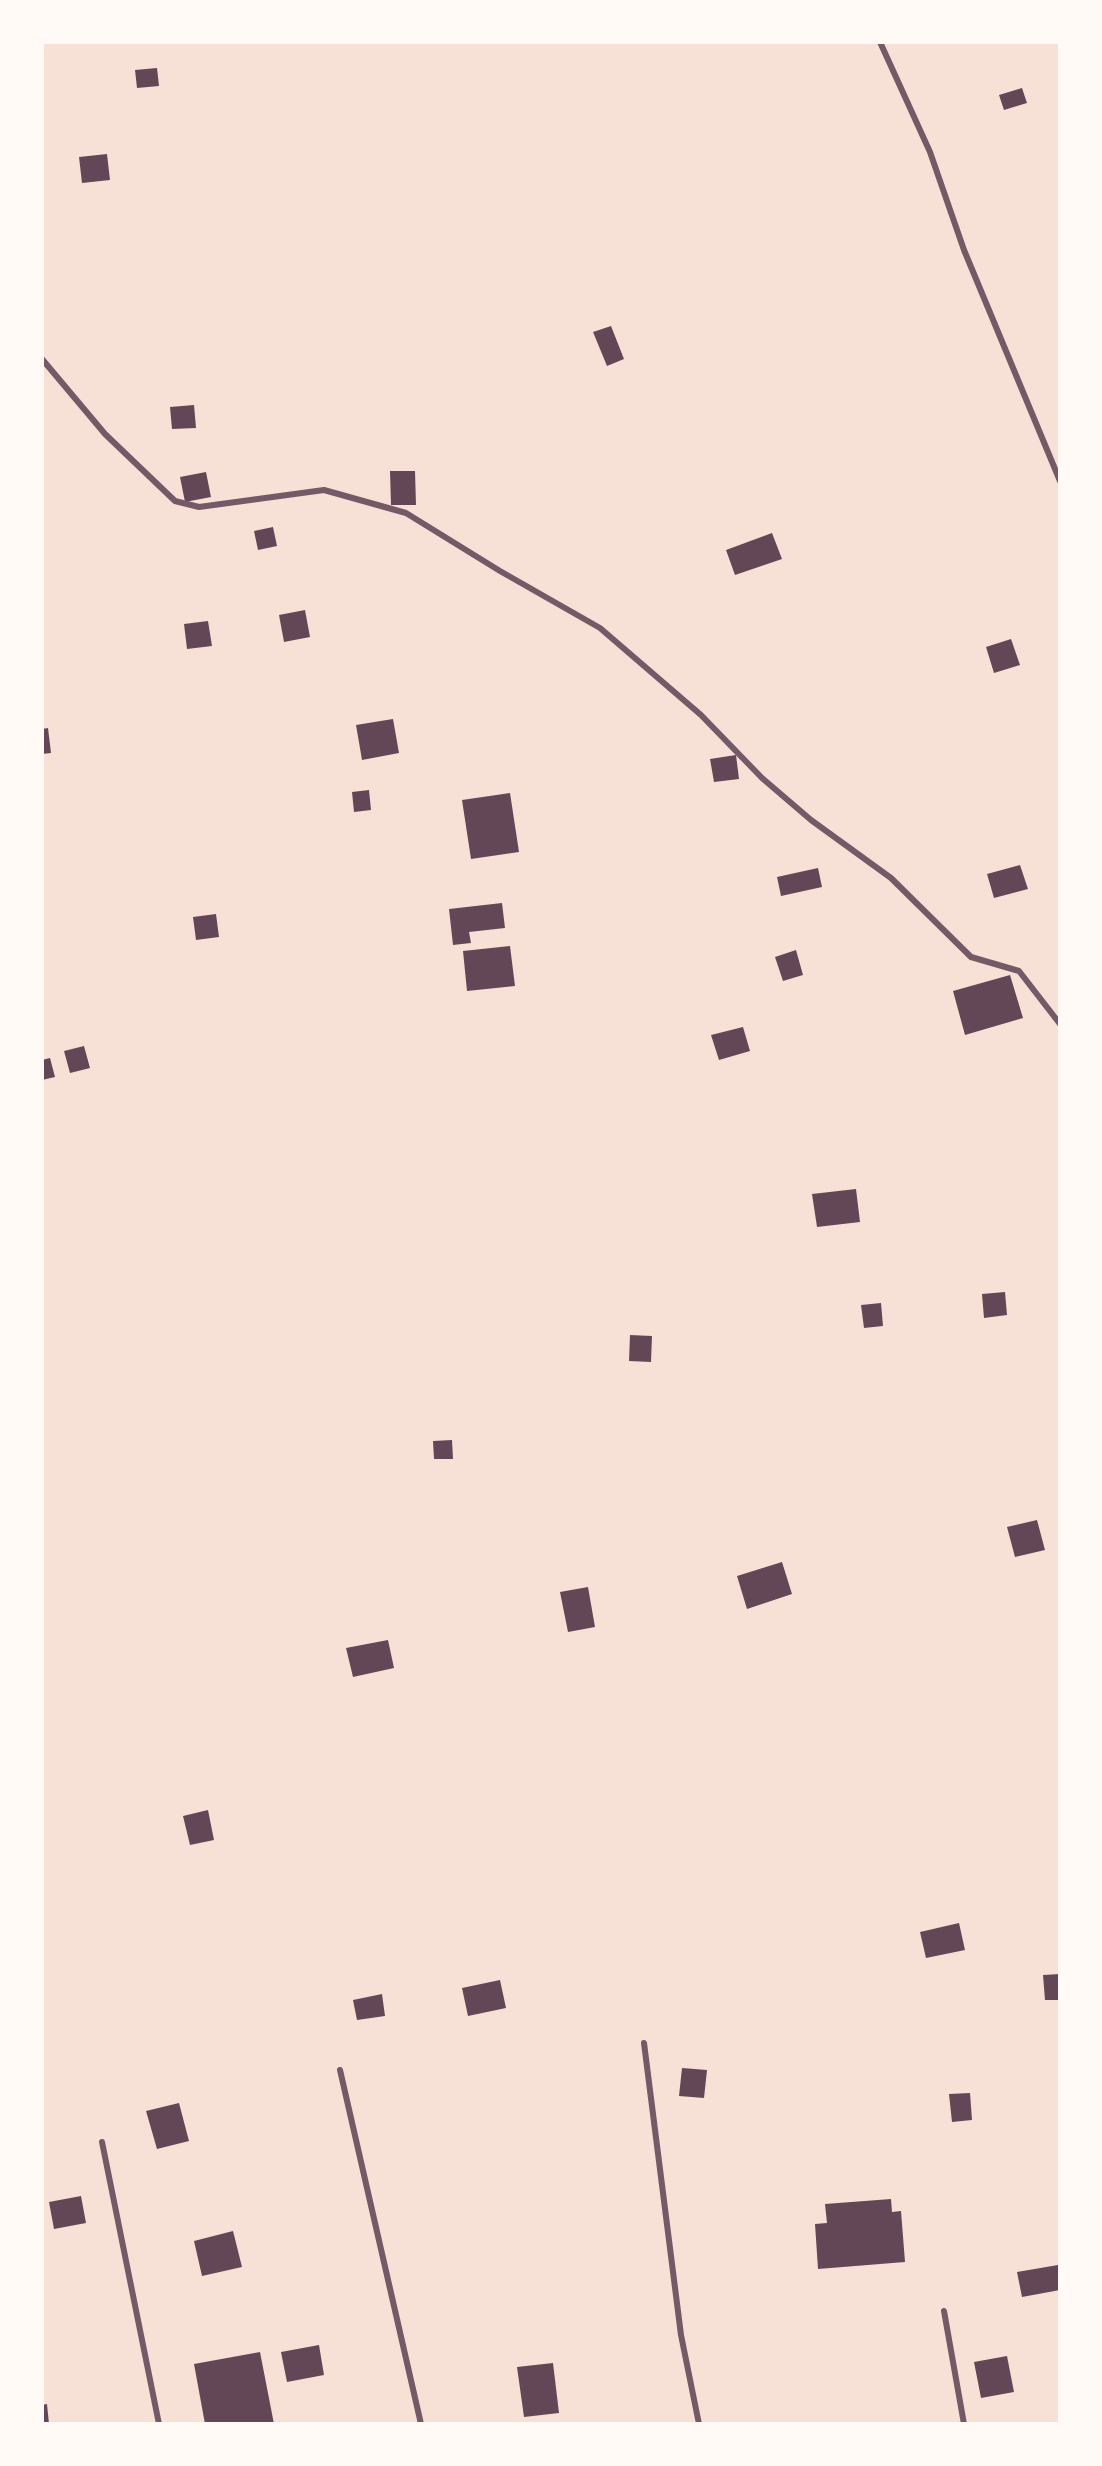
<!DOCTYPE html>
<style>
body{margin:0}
#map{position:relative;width:1102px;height:2466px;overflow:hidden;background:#f7e1d7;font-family:Overpass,sans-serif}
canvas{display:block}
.frame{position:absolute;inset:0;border:44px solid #fffaf5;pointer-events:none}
</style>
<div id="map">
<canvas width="1102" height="2466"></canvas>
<div class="frame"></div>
</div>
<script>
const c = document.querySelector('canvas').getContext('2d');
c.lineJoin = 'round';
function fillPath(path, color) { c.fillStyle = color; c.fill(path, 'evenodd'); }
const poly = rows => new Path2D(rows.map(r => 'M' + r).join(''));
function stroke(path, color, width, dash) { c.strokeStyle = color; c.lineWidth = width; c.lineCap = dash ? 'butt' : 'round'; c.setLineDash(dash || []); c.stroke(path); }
fillPath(poly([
 [157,68,159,86,137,88,135,70],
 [1022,88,1027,103,1004,110,999,95],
 [107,154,110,180,82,183,79,157],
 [611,326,624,359,607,366,593,332],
 [194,405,196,428,172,429,170,407],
 [390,471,415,471,416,505,391,505],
 [206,472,211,497,185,502,180,477],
 [273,527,277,546,258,550,254,531],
 [772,533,782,559,735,575,726,550],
 [305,610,310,637,284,642,279,615],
 [208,621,212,646,187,649,184,624],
 [1011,639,1020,665,994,673,986,647],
 [393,719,399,753,362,760,356,725],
 [48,728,51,753,42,754,42,729],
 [736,755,739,779,714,782,710,759],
 [369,790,371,810,354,812,352,792],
 [510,793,519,852,471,859,462,800],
 [1020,865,1028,889,994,898,987,874],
 [818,868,822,887,781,896,777,877],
 [502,903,505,928,469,932,471,943,453,945,449,909],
 [216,914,219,937,196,940,193,917],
 [510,946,515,986,467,991,463,951],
 [796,950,803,975,783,981,775,957],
 [1010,975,1023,1018,965,1035,953,991],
 [743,1027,750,1051,719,1060,711,1035],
 [84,1046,90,1068,70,1073,64,1051],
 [50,1058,55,1077,42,1080,42,1060],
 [856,1189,860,1222,817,1227,812,1194],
 [1005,1292,1007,1315,984,1318,982,1294],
 [881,1303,883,1326,864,1328,861,1305],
 [630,1335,652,1336,651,1362,629,1361],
 [452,1440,453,1459,434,1459,433,1441],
 [1037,1520,1045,1550,1015,1557,1007,1527],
 [782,1562,792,1594,747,1609,737,1576],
 [588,1587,595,1627,568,1632,560,1592],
 [388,1640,394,1668,353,1677,346,1648],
 [208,1810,214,1840,190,1845,183,1816],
 [959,1923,965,1950,926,1958,920,1932],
 [1060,1974,1060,2000,1045,2000,1043,1975],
 [500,1980,506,2008,468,2016,462,1988],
 [382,1994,385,2016,357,2020,353,2000],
 [682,2068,707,2070,704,2098,679,2096],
 [970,2093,972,2120,952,2122,949,2094],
 [179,2103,189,2141,157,2149,146,2111],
 [81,2196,86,2223,54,2229,49,2202],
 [891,2199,892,2212,901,2211,905,2262,818,2269,815,2224,827,2223,825,2204],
 [233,2231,242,2267,202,2276,194,2241],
 [1058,2265,1060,2290,1022,2297,1017,2272],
 [319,2345,324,2375,287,2382,281,2352],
 [260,2352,274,2424,205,2424,194,2364],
 [1007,2356,1014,2392,981,2398,974,2362],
 [553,2363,559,2413,524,2417,517,2367],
 [47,2404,49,2424,42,2424,42,2405]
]), '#644757');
stroke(poly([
 [880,42,930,152,964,250,1060,481],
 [42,359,105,434,175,501,199,507,324,490,406,513,500,571,600,628,701,715,762,778,811,820,891,878,971,957,1019,971,1060,1024],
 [644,2043,681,2335,699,2424],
 [340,2070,421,2424],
 [102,2142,159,2424],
 [944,2311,964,2424]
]), '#755966', 6);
</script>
